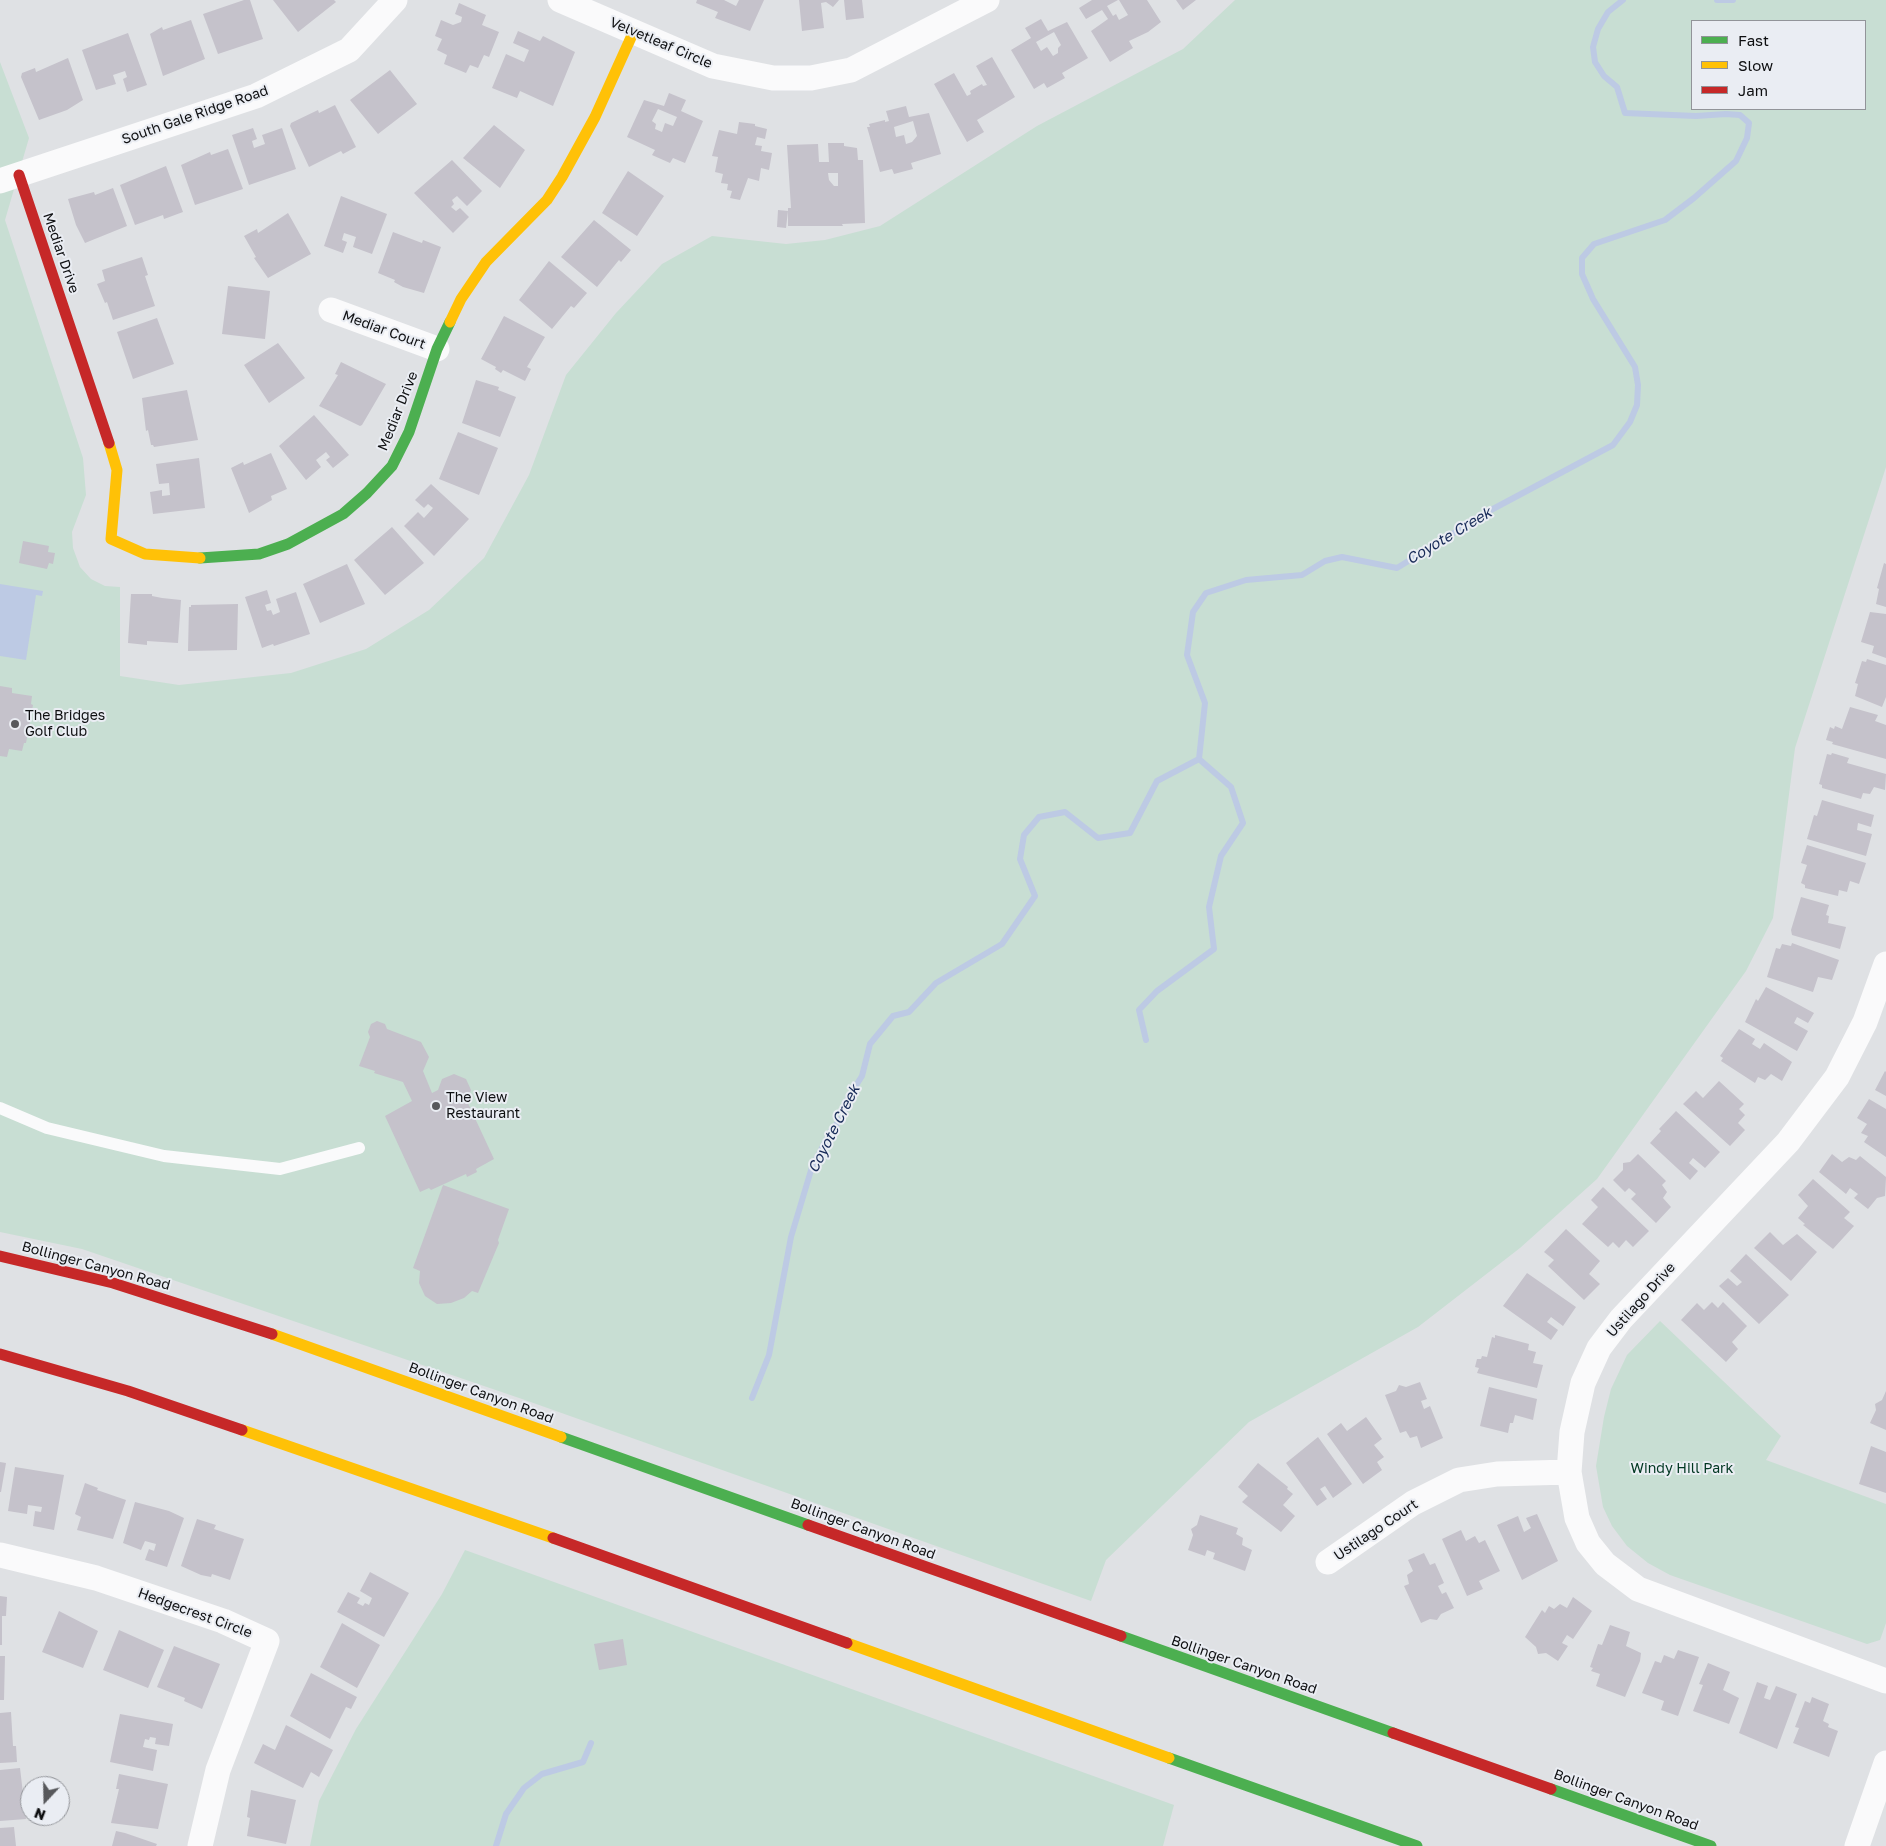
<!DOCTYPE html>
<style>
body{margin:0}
#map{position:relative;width:1886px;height:1846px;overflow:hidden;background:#dfe1e4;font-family:"Golos Text",sans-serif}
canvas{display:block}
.legend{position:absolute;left:1691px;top:20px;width:175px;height:90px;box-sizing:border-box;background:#eaedf3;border:1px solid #929499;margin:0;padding:6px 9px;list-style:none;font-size:15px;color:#0e0f11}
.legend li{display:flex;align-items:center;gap:10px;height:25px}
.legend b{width:25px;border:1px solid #929499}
.north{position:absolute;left:20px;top:1776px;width:50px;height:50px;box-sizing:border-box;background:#eaedf3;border:1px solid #929499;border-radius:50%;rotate:201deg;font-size:14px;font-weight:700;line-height:20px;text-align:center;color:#0e0f11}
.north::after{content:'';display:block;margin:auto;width:18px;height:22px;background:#57585b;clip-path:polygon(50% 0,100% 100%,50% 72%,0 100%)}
</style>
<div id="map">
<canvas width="1886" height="1846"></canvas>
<ul class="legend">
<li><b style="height:6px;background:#4caf50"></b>Fast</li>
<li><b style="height:6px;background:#ffc107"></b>Slow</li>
<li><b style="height:6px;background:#c62828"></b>Jam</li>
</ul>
<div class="north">N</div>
</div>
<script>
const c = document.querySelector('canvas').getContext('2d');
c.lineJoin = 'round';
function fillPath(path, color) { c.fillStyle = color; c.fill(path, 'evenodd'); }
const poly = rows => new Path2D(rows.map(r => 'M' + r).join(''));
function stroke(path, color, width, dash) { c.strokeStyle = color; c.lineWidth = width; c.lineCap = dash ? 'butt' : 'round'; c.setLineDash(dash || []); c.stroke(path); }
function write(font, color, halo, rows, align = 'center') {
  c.font = font + ' "Golos Text",sans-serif'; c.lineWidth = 4; c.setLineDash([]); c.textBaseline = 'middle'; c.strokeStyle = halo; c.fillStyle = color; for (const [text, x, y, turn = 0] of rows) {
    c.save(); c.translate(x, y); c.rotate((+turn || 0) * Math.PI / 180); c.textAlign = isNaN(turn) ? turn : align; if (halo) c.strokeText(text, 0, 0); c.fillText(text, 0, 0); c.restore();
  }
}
fillPath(poly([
 [1235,0,1886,0,1886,467,1795,748,1773,918,1746,971,1597,1179,1520,1248,1418,1327,1249,1422,1106,1560,1091,1601,525,1400,82,1249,0,1232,0,62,29,138,5,220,83,458,86,495,72,532,73,548,80,567,91,579,105,586,120,587,120,676,179,685,291,673,366,649,429,610,484,558,529,475,566,375,616,313,662,264,712,236,786,244,825,240,880,226,1037,126,1183,49],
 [1692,21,1865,21,1865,109,1692,109],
 [1660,1321,1781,1436,1766,1460,1886,1504,1886,1623,1880,1640,1867,1644,1670,1575,1648,1563,1627,1546,1612,1526,1603,1507,1596,1466,1604,1417,1611,1389,1627,1355],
 [465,1550,1174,1805,1163,1846,310,1846,319,1801,356,1729,442,1594]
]), '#c8ded3');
fillPath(poly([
 [0,584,43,591,42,596,36,595,26,660,0,656]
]), '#bdcae4');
stroke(poly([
 [1717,0,1733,0],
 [1199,759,1205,703,1187,655,1193,612,1206,593,1246,580,1302,575,1325,561,1342,557,1397,568,1491,510,1613,445,1630,422,1637,405,1638,385,1635,367,1593,299,1582,274,1582,258,1594,244,1665,220,1694,198,1736,161,1747,138,1749,123,1740,115,1726,114,1696,116,1625,113,1617,87,1604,76,1595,62,1593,47,1598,29,1608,12,1623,0],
 [1146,1040,1139,1010,1157,991,1214,949,1209,907,1221,856,1243,823,1231,787,1199,759],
 [752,1398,769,1355,791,1237,812,1167,832,1129,843,1117,848,1098,862,1076,870,1044,893,1016,909,1012,936,983,1002,944,1035,896,1020,859,1024,835,1039,817,1065,812,1098,838,1130,833,1157,781,1199,759],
 [496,1846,506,1814,524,1788,542,1774,583,1762,591,1743]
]), '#bdcae4', 6);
fillPath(poly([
 [244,0,250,0,263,39,218,54,203,14],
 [273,0,334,0,336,2,298,32],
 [697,0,724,0,736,6,739,0,764,0,750,31,715,18,718,12,696,3],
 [799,0,839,0,833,7,826,2,821,3,824,28,802,31],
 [844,0,862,0,864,18,846,20],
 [1092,0,1118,0,1107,6,1113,16,1116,14,1119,20,1128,15,1119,0,1147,0,1161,22,1148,32,1129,41,1133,48,1110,62,1091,31,1108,19,1102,10,1086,19,1079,8],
 [1176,0,1196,0,1183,10],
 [459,3,486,15,482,25,499,32,489,57,484,55,478,68,470,65,466,73,444,64,447,55,437,50,442,39,435,36,441,20,453,25,461,22,462,17,455,14],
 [1041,19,1048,31,1067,22,1088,58,1062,73,1065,78,1047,88,1044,83,1034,89,1011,50,1031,38,1025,28],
 [1054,32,1061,45,1058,48,1058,53,1053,56,1047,47,1041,51,1036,42],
 [191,20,205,59,163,76,150,34,162,27,163,30],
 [518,31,540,41,543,36,575,52,553,106,520,91,517,98,492,88,506,54,524,62,529,50,513,43],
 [128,33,147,85,127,92,123,79,127,77,125,71,113,75,116,84,96,90,82,50],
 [992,57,1015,97,977,120,984,132,967,142,934,84,954,73,967,96,971,94,970,91,982,84,983,86,987,85,976,66],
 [68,58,83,100,67,110,39,120,21,77,22,73,35,68,36,72],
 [390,70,417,104,378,134,350,100],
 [669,93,686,100,681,111,703,121,685,163,673,158,670,163,652,155,655,150,627,137,644,100,664,106],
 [658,109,677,117,673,126,665,123,662,132,655,129,656,124,652,121],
 [335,105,356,147,343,154,341,151,309,167,290,126,291,123,318,110,319,113],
 [906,106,909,117,929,113,941,154,911,163,913,169,894,174,892,169,880,172,867,127,870,127,869,124,885,120,885,122,889,121,886,111],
 [913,121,917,136,912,142,906,144,904,135,896,137,894,127],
 [739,122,755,124,755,126,767,129,765,139,757,137,755,145,762,146,761,151,772,153,769,170,761,168,759,181,748,178,740,200,730,198,732,191,727,190,728,184,721,183,723,174,715,172,718,157,712,156,719,130,737,134],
 [494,125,525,150,500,188,463,158],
 [253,128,257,139,252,141,254,148,265,144,262,135,282,128,296,169,249,185,232,135],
 [828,143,844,143,844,146,857,148,858,160,863,160,865,223,842,224,843,226,788,226,788,208,791,208,787,145,818,144,819,162,829,162],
 [828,173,838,173,838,186,834,186,829,180],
 [228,149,243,189,195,205,181,165,210,152,211,155],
 [452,160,482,191,467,206,457,196,452,200,454,204,451,207,456,211,460,208,469,217,453,233,414,193],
 [166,166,183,212,164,219,163,215,135,225,120,185],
 [628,171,664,196,637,236,602,213],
 [113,188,127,226,85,243,76,225,68,199,94,192,95,195],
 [341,196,387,214,372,254,353,247,356,237,344,233,342,240,347,242,343,253,324,246],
 [778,210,788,211,786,228,777,227],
 [288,213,311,254,268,278,254,258,256,257,244,236,257,229,258,233],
 [594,220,631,250,621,262,619,260,597,287,561,257],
 [393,232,422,243,423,240,441,247,424,293,403,287,394,282,395,280,378,273],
 [142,257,148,275,145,276,155,306,113,320,107,302,105,303,97,284,105,281,102,270],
 [549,261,587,293,574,308,571,306,552,329,519,300],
 [228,286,270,291,265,339,222,334],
 [504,316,545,337,527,367,531,369,525,381,503,370,501,373,495,369,496,367,481,359],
 [157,318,174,364,133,379,117,332],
 [278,343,305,378,269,403,244,365],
 [341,362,386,384,362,425,360,426,319,406,338,375,335,374],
 [476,380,499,387,498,390,516,397,500,437,462,423],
 [187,390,198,440,154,447,153,445,151,445,148,430,146,431,142,398],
 [314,415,349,455,333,468,326,460,330,457,326,452,316,460,321,467,306,480,279,446],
 [458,432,498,448,479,495,439,479],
 [271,453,287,489,271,496,272,500,249,513,231,468,243,462,244,465],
 [199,458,205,508,153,514,150,492,162,490,162,496,170,495,169,483,159,484,156,464],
 [431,484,469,519,434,556,404,526,418,512,424,518,433,508,428,504,424,508,415,500],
 [392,527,424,563,385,595,354,560],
 [23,541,49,546,48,552,55,553,53,564,49,563,47,569,19,563],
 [1884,563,1886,564,1886,607,1876,604,1879,589,1877,588],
 [347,564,365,604,320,623,303,584],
 [267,590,271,603,265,605,267,611,271,610,273,615,280,612,276,599,296,592,310,634,274,646,273,644,262,648,245,597],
 [131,594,152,594,152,596,162,598,181,600,178,643,147,641,147,645,128,643],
 [238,604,237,650,188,651,189,607,191,607,191,605],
 [1870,612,1886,614,1886,658,1872,653,1874,646,1861,642],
 [1867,659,1886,665,1886,697,1882,707,1855,696,1858,684,1855,683,1862,661,1866,662],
 [0,686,12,688,12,693,32,696,31,704,33,705,26,743,24,743,22,751,9,749,7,757,0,756],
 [1850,707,1878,715,1875,721,1886,725,1886,759,1832,744,1833,742,1826,740,1830,727,1834,729,1835,726,1842,729],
 [1832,753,1849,758,1847,763,1886,774,1885,790,1874,787,1870,794,1863,793,1861,799,1822,788,1822,785,1819,784,1827,754,1831,755],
 [1822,800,1874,815,1871,827,1858,823,1857,830,1872,834,1866,856,1807,839,1814,815,1817,816],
 [1807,845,1866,863,1859,884,1850,881,1847,892,1839,890,1838,896,1805,888,1805,885,1801,883,1807,865,1801,863],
 [1801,897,1829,905,1826,915,1829,916,1828,923,1846,927,1840,949,1792,935,1791,930],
 [1792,943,1839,960,1832,980,1818,977,1813,992,1767,977,1776,948,1780,949,1782,944,1791,946],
 [1766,987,1814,1013,1808,1023,1797,1017,1794,1023,1808,1031,1797,1051,1745,1022,1756,999,1758,1001],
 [377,1021,385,1024,387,1029,421,1042,429,1057,423,1071,432,1093,438,1090,442,1079,454,1074,466,1079,471,1090,467,1101,494,1159,476,1169,477,1172,467,1177,466,1174,431,1190,429,1188,420,1192,385,1116,412,1101,403,1082,374,1073,375,1071,359,1066,370,1037,368,1032,371,1024],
 [1739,1029,1755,1039,1752,1044,1760,1049,1764,1043,1792,1062,1782,1081,1771,1074,1765,1080,1758,1077,1755,1083,1721,1061,1723,1058,1720,1056],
 [1885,1071,1886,1072,1886,1096,1875,1090],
 [1719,1081,1744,1104,1739,1109,1745,1115,1738,1123,1745,1130,1730,1146,1683,1104,1696,1091,1703,1098],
 [1869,1099,1886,1109,1886,1157,1864,1142,1868,1136,1861,1133,1867,1124,1857,1118],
 [1676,1111,1720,1152,1705,1168,1693,1158,1689,1163,1698,1171,1690,1180,1650,1143,1661,1131,1659,1129],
 [1638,1154,1666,1181,1662,1185,1667,1192,1663,1198,1671,1207,1656,1223,1631,1199,1636,1194,1629,1188,1625,1192,1613,1180,1623,1170,1623,1163,1630,1162],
 [1832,1154,1842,1162,1849,1157,1856,1160,1860,1156,1886,1177,1885,1196,1877,1198,1868,1209,1854,1198,1858,1194,1850,1188,1846,1194,1819,1172],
 [1813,1179,1850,1212,1844,1218,1854,1226,1833,1249,1803,1225,1805,1224,1798,1218,1808,1206,1798,1195],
 [443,1185,509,1209,498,1240,499,1243,478,1293,472,1291,464,1298,451,1303,437,1304,425,1296,419,1283,420,1271,413,1268],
 [1603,1187,1649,1231,1633,1247,1626,1240,1619,1248,1613,1242,1608,1247,1582,1224,1598,1207,1591,1200],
 [1566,1229,1600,1261,1589,1274,1600,1284,1584,1300,1548,1266,1554,1260,1544,1252],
 [1770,1232,1783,1245,1797,1234,1817,1252,1791,1281,1754,1248],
 [1746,1254,1789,1295,1759,1324,1719,1286,1728,1278,1737,1286,1742,1282,1730,1271],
 [1527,1273,1576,1307,1563,1326,1551,1317,1547,1322,1558,1330,1551,1340,1503,1306],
 [1712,1302,1718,1308,1723,1302,1747,1326,1732,1342,1738,1349,1726,1362,1681,1320,1697,1303,1704,1310],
 [1495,1335,1529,1344,1528,1350,1536,1352,1533,1363,1543,1365,1537,1388,1477,1373,1479,1368,1475,1367,1477,1359,1481,1359,1482,1356,1487,1357,1492,1337,1495,1338],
 [1420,1382,1427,1399,1421,1401,1424,1409,1430,1406,1443,1438,1421,1448,1417,1436,1410,1438,1406,1431,1400,1433,1385,1395,1396,1391,1399,1385,1406,1387],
 [1489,1387,1537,1399,1533,1420,1515,1415,1513,1423,1510,1423,1508,1433,1480,1426],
 [1886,1391,1886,1430,1870,1423,1876,1410,1875,1404,1882,1400],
 [1366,1417,1382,1439,1374,1445,1384,1457,1377,1462,1382,1470,1363,1484,1327,1434,1341,1423,1347,1431],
 [1318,1437,1352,1484,1333,1498,1325,1486,1320,1489,1327,1499,1317,1506,1286,1463],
 [1871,1446,1886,1452,1886,1493,1859,1484],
 [0,1462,6,1463,1,1492,0,1492],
 [1258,1463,1288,1487,1287,1489,1293,1494,1283,1505,1295,1516,1281,1532,1242,1502,1248,1496,1238,1487],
 [15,1467,64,1475,54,1530,33,1526,35,1511,41,1512,42,1507,28,1505,27,1514,8,1511],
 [85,1483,98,1488,97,1490,126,1500,113,1539,77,1530,81,1517,75,1514],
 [135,1502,169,1511,184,1518,167,1567,145,1560,149,1549,154,1551,156,1544,145,1541,141,1550,123,1543],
 [1537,1514,1558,1561,1522,1580,1497,1525,1518,1516,1524,1532,1531,1528,1526,1518],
 [1200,1515,1238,1528,1236,1534,1243,1538,1242,1545,1252,1550,1245,1571,1213,1559,1215,1553,1207,1550,1205,1556,1188,1550,1193,1535,1191,1529,1197,1525],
 [197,1519,216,1525,214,1529,244,1539,230,1580,212,1574,211,1577,201,1575,181,1566],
 [1461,1530,1466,1541,1475,1536,1479,1543,1485,1540,1500,1571,1479,1581,1483,1589,1467,1596,1442,1539],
 [1424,1553,1430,1565,1435,1563,1444,1583,1438,1586,1442,1594,1446,1592,1454,1608,1441,1614,1437,1620,1430,1619,1421,1623,1404,1586,1409,1584,1407,1575,1413,1571,1408,1560],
 [370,1572,409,1593,384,1637,337,1612,348,1592,360,1598,357,1603,363,1606,365,1603,369,1605,372,1598,360,1591],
 [0,1596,7,1597,6,1616,2,1616,2,1645,0,1645],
 [1573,1597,1592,1611,1573,1639,1567,1635,1562,1643,1568,1646,1558,1661,1546,1653,1538,1654,1536,1647,1525,1637,1542,1610,1545,1613,1549,1606,1554,1609,1560,1604,1567,1608],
 [59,1611,98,1631,83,1668,42,1652],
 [342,1623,380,1645,357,1688,320,1667],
 [1610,1625,1630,1632,1626,1646,1641,1653,1640,1661,1625,1697,1596,1686,1600,1674,1591,1671,1593,1668,1590,1667,1598,1644,1602,1645],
 [119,1630,164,1650,148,1688,103,1670],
 [623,1639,627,1665,599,1670,594,1644],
 [174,1646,220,1664,202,1709,184,1701,185,1698,157,1687],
 [1678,1650,1699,1657,1678,1716,1661,1710,1664,1701,1642,1693,1655,1661,1661,1663,1664,1655,1674,1659],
 [0,1656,5,1656,4,1700,0,1700],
 [1708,1663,1730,1672,1723,1690,1739,1698,1729,1724,1693,1711,1703,1685,1699,1684],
 [311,1673,357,1697,351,1709,346,1707,330,1739,290,1716],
 [1757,1682,1768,1686,1764,1698,1770,1700,1776,1686,1797,1694,1777,1749,1739,1733],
 [1812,1697,1829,1704,1823,1721,1829,1724,1828,1727,1838,1731,1829,1757,1793,1743,1799,1728,1795,1727,1805,1701,1810,1703],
 [11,1712,13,1746,16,1746,17,1762,0,1763,0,1713],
 [120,1714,173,1724,169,1746,155,1744,156,1738,150,1737,149,1740,145,1739,143,1747,157,1750,153,1771,110,1762],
 [286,1725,333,1750,319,1777,311,1772,303,1788,254,1763,263,1744,275,1750],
 [20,1768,26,1819,0,1821,0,1770],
 [119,1774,168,1784,158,1829,111,1823,119,1789,116,1789],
 [251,1790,296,1800,286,1844,247,1836,250,1818,247,1817],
 [14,1827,16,1846,0,1846,0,1828],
 [116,1831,125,1833,157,1844,156,1846,112,1846]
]), '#c5c2cb');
stroke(poly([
 [0,1108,47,1128,164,1156,280,1169,359,1148]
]), '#fafafb', 12);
stroke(poly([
 [560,0,713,66,773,78,811,78,851,70,987,0],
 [0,181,256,96,349,50,395,0],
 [331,310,437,349],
 [1886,964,1865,1022,1837,1077,1788,1142,1621,1319,1599,1348,1583,1383,1572,1432,1569,1472,1577,1518,1588,1543,1605,1564,1638,1589,1886,1681],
 [0,1555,96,1578,223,1621,267,1641,218,1770,200,1846],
 [1328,1562,1413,1503,1459,1480,1497,1474,1569,1472],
 [1857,1846,1886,1763]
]), '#fafafb', 25);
stroke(poly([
 [200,558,259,554,288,544,343,514,367,493,392,466,409,432,437,349,450,322],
 [561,1437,808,1525],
 [1121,1636,1393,1733],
 [1169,1758,1417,1846],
 [1551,1789,1711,1846]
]), '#4caf50', 11);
stroke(poly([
 [450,322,461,299,486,262,547,200,562,177,595,117,633,33],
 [109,443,117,470,111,539,145,554,200,558],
 [272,1334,561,1437],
 [242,1430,553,1538],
 [847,1643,1169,1758]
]), '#ffc107', 11);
stroke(poly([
 [19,175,109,443],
 [0,1256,113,1283,272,1334],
 [0,1354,128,1391,242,1430],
 [808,1525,1121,1636],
 [553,1538,847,1643],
 [1393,1733,1551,1789]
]), '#c62828', 11);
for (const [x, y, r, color] of [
 [15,724,5,"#57585b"],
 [436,1106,5,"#57585b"]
]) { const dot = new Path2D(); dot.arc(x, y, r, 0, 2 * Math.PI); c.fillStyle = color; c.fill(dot); stroke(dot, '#eaedf3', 2); }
write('14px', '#0e0f11', '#eaedf3', [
 ["Velvetleaf Circle",661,43,23],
 ["South Gale Ridge Road",195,115,-19],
 ["Mediar Drive",61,253,71],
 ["Mediar Court",384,330,20],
 ["Mediar Drive",398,411,-68],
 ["Bollinger Canyon Road",96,1266,15],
 ["Ustilago Drive",1641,1300,-48],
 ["Bollinger Canyon Road",481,1393,20],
 ["Bollinger Canyon Road",863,1529,20],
 ["Ustilago Court",1376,1530,-34],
 ["Hedgecrest Circle",195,1613,20],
 ["Bollinger Canyon Road",1244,1665,19],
 ["Bollinger Canyon Road",1626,1800,20]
]);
write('14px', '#0e0f11', '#eaedf3', [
 ["The Bridges",25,716],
 ["Golf Club",25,732],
 ["The View",446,1098],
 ["Restaurant",446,1114]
], 'left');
write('14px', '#003721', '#eaedf3', [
 ["Windy Hill Park",1682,1469]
]);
write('italic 15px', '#182b58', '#eaedf3', [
 ["Coyote Creek",1449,536,-31],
 ["Coyote Creek",834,1129,-63]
]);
</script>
